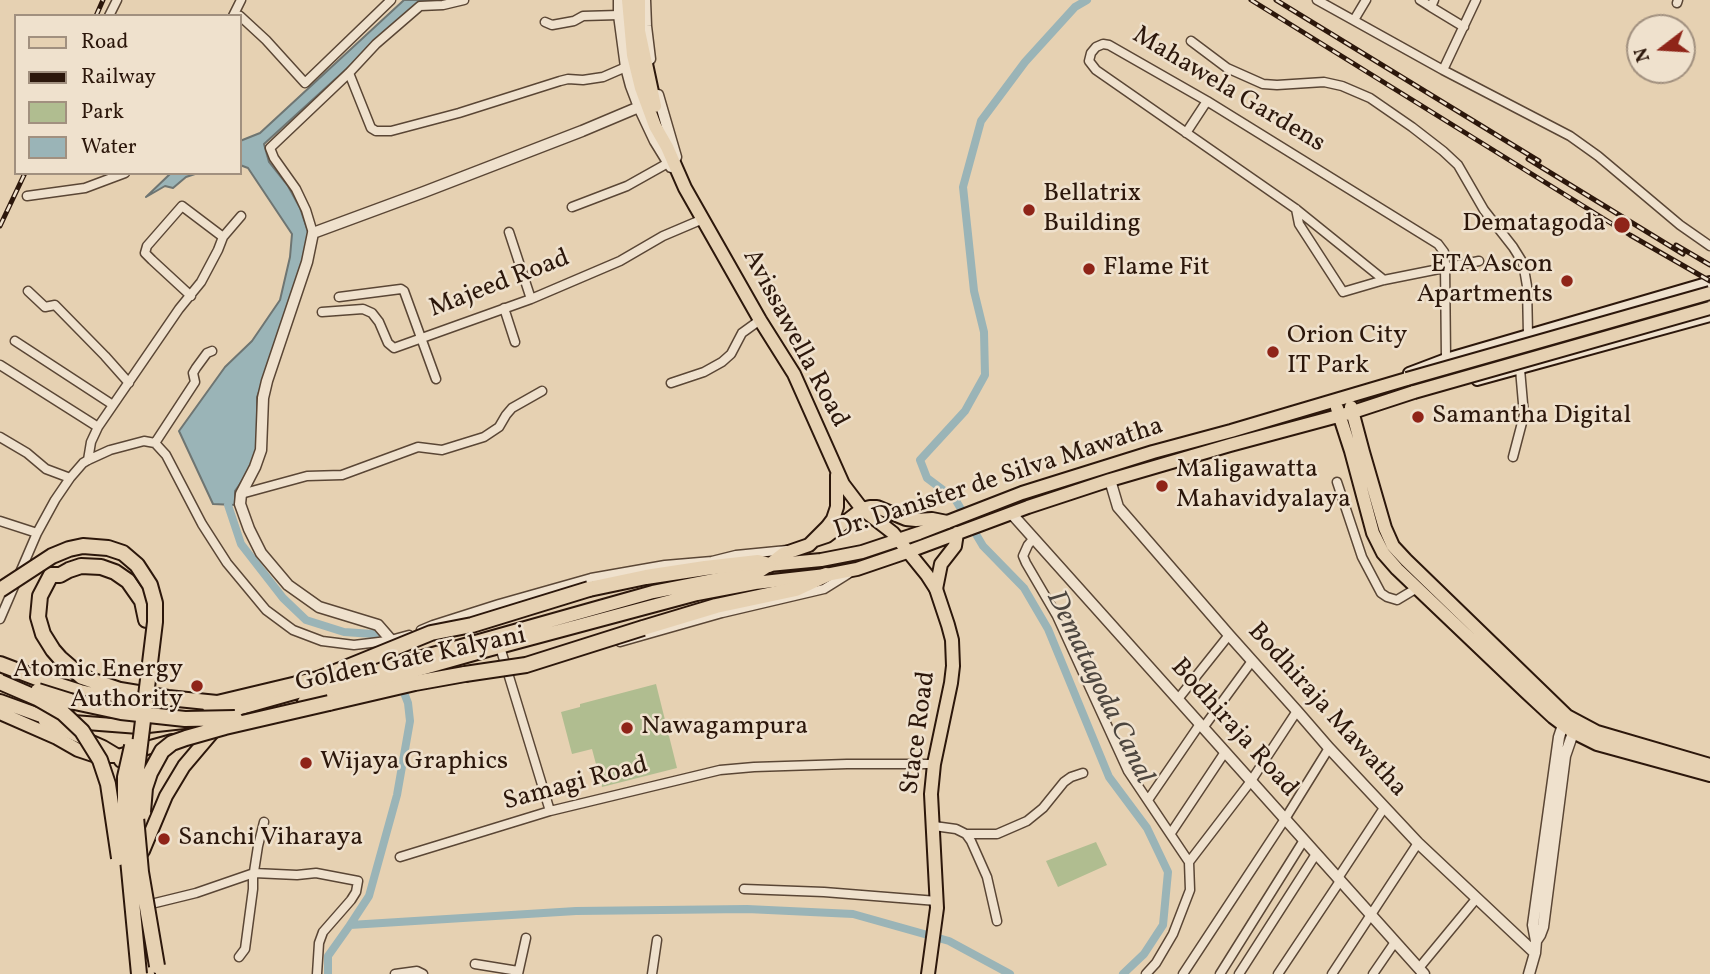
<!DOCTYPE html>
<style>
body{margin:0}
#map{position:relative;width:1710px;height:974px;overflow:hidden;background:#e6d1b2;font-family:Vollkorn,serif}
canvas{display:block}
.legend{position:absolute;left:14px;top:14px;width:228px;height:161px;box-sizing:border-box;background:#efe1cd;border:2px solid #a1907f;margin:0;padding:9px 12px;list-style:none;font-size:21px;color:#2c170b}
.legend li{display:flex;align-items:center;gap:14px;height:35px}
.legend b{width:35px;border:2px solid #a1907f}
.north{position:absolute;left:1626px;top:14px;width:70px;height:70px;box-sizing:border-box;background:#efe1cd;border:2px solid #a1907f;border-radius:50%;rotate:253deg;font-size:19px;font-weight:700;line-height:28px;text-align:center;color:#2c170b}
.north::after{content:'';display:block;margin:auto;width:24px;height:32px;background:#8f2418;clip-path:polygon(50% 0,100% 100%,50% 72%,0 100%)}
</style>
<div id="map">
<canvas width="1710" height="974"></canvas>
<ul class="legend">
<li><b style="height:9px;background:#e6d1b2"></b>Road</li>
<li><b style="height:9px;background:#2c170b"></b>Railway</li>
<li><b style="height:19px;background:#b0bd90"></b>Park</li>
<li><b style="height:19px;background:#9ab4b7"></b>Water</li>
</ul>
<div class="north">N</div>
</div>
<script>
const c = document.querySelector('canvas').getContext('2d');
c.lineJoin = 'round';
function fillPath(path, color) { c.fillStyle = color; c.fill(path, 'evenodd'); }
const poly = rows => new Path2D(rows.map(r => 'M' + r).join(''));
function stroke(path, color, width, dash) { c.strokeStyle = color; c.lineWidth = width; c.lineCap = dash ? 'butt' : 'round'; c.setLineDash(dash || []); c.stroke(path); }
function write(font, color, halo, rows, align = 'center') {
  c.font = font + ' Vollkorn,serif'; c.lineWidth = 5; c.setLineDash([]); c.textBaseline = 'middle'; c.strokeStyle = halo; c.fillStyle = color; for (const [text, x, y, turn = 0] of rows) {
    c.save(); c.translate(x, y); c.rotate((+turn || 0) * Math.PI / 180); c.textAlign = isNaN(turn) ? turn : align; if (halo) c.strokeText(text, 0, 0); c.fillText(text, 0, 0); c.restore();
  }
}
fillPath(poly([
 [656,684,677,768,602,787,592,749,572,754,561,712,580,707,580,704],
 [1096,842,1107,865,1058,887,1046,861]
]), '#b0bd90');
const water = poly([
 [404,0,454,0,448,2,421,1,264,144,269,162,288,186,300,208,309,235,291,306,257,397,257,445,252,467,235,491,235,505,213,504,179,431,225,367,252,341,280,300,290,257,292,234,248,168,240,165,240,141,260,133,404,0],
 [171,173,198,173,186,177,173,188,165,186,146,197,171,173]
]);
fillPath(water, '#9ab4b7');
stroke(water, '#6e7572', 2);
stroke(poly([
 [1087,0,1075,7,1025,62,981,121,963,187,974,291,984,332,985,375,965,411,920,460,927,478,955,499,983,546,1024,588,1048,629,1109,777,1147,828,1168,872,1163,925,1144,954,1123,974],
 [228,505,241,544,283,598,306,620,344,632,373,634,383,637,396,669],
 [350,925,369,896,397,795,410,721,408,703,401,685],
 [328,974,328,956,350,925,576,911,747,909,853,914,949,941,1010,974]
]), '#9ab4b7', 8);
const minor = poly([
 [1317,0,1443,70,1570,136,1598,156,1680,225,1710,246],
 [1420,0,1431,7],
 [1434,0,1431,7,1464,27],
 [1677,3,1678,0],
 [109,16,117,0],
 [233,16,241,0],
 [240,16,266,40,305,83,391,0],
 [1354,20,1366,0],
 [545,22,552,25,574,21,583,16,619,15],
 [1191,41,1227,68,1263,84,1277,85,1324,82,1342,86,1370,98,1412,127,1443,151,1458,165,1484,210,1513,247,1523,263,1527,286,1528,335],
 [1443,70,1476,0],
 [349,73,371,128,376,131,391,131,459,113,560,81,568,79,583,80,603,77,626,67],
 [1186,133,1207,101],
 [27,196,85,188,125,173],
 [572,207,627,186,668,163],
 [1296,209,1299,224,1343,292,1384,280,1479,261],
 [509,232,531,299],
 [313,233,306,210,296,189,274,158,270,148,349,73,376,44,420,6,443,5,464,0],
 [1384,280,1296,209,1096,70,1089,61,1091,53,1096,47,1103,44,1109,45,1207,101,1438,244,1444,252,1445,263,1446,359],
 [28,291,45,307,55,305,105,356,129,383],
 [191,296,152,260,145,253,147,246,182,206,223,237],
 [339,297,401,289,404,291,436,379],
 [504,308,515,342],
 [322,312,363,309,372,313,379,322,388,343,394,348,531,299,620,261,663,236,703,219],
 [15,341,113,405],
 [0,365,98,427],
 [671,383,704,372,722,362,731,354,742,333,760,320],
 [0,437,27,453,46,469,70,478],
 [155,443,195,382,193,373,196,368,207,353,212,351],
 [1513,457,1524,415,1520,369],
 [88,460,91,442,98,427,179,309,201,282,218,250,223,237,241,216],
 [1337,482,1362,557,1381,593,1387,597,1397,600,1417,588],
 [241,494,307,476,342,475,418,447,442,450,484,437,499,427,506,415,512,408,542,391],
 [0,521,37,533],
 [1034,538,1028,545,1023,556,1026,563,1057,616,1128,771,1189,862,1190,890,1173,934,1156,963,1146,974],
 [0,619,37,533,55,500,70,478,83,463,88,460,110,450,144,441,155,443,166,455,202,524,227,563,266,610,293,630,322,641,354,645,387,641,409,635],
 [421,630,433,625,499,604,591,578,665,565,712,561,736,555,787,550],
 [620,642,722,613,824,589,848,574],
 [500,647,550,811],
 [1178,699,1229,635],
 [1203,728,1252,661],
 [1148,800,1200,724],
 [934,826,956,829,966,834,971,841,987,877,997,921],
 [1171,833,1225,752],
 [966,834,997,834,1027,821,1043,808,1064,782,1071,777,1083,773],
 [400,857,550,811,720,770,754,767,847,764,934,764],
 [1189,862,1251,781,1297,711],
 [1338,878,1384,808],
 [744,889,824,892,937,901],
 [147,905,196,893,254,873,297,875,316,873,358,881,356,892,351,900,323,932,319,943,317,974],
 [239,957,245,949,253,889,253,878,258,846,264,822],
 [475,964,518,971],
 [1419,968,1476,899],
 [395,974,417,971,423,974],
 [518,974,526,938],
 [652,974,657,940],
 [1183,974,1285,819,1329,748],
 [1220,974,1304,840],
 [1239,974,1316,854],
 [1278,974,1340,881],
 [1332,974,1418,843],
 [1373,974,1395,942]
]);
const tertiary = poly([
 [619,0,619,15,626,67,631,86,639,107,655,141,671,167],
 [645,0,646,26,650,59],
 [658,95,676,157],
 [1110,480,1118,507,1229,635,1297,711,1329,748,1418,843,1535,953],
 [1011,513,1424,974],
 [399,663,391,640,378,625,319,607,288,585,261,553,249,529,240,504,241,494,255,467,261,450,263,398,267,381,307,262,313,233,424,192,582,131,639,107],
 [1536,941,1540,935,1543,927,1565,756,1575,727],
 [1529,974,1535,953,1536,941,1533,925,1559,737,1565,719]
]);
const secondary = poly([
 [1409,373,1446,359,1710,282],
 [1477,380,1710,316]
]);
const primary = poly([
 [628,0,633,55,641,88,655,126,667,147,685,188,760,320,794,374,843,484,862,509,893,533,927,575,936,589,948,625,952,640,953,666,951,683,934,764,931,794,937,908,928,974],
 [639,0,639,31,655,106],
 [815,540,827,536,862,509,870,507,877,507,906,519,916,520,932,519,947,522],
 [769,565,783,554,809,545,827,527,833,519,837,507,837,475],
 [45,721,103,747,118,756,121,761],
 [140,912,148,974]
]);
const trunk = poly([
 [1351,407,1363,452,1385,528,1393,546,1406,560,1567,716,1597,732,1710,765],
 [1337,408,1351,451,1373,533,1383,553,1397,569,1526,692,1553,717,1573,732,1597,744,1710,775],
 [936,589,941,564,955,546,957,533],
 [0,701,47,718,60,721,139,727,184,722],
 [304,702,488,650,697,594,755,583,826,575,857,569,907,552,1028,507,1110,480,1230,445,1353,412,1414,392],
 [0,713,57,738,78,750,96,756,118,756,172,741],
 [216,715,653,592,760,571,769,565,821,560,862,552,919,533,1022,493,1153,452,1231,431,1407,379],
 [143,851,166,796,184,766,217,727]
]);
const motorway = poly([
 [589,589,646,577,705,568,758,562,769,565],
 [146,620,142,601,128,581,115,572,101,567,81,566,69,570,60,575,51,575,40,596,38,617,43,634,53,650,60,658,82,677,120,690,168,698,217,703],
 [643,628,716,606,796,589,826,575],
 [0,664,42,680,80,692,115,700,150,704],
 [329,703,415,683,465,674],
 [209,705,318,679]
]);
stroke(minor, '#5a4635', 11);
stroke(tertiary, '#5a4635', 13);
stroke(secondary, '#2c170b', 14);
stroke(primary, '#2c170b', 16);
stroke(trunk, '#2c170b', 16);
stroke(motorway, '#2c170b', 18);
stroke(minor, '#efe1cd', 8);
stroke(tertiary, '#efe1cd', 10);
stroke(secondary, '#efe1cd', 10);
stroke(primary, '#e6d1b2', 12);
stroke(trunk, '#e6d1b2', 12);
stroke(motorway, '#e6d1b2', 14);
const rail = poly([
 [1251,0,1630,235,1710,281],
 [1276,0,1539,161],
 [96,16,103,0],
 [1528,159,1683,254],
 [0,226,25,173],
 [1676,245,1710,265]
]);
stroke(rail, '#2c170b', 5);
stroke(rail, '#efe1cd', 2.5, [8]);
const trunkBridge = poly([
 [1407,379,1710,293],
 [1414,392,1710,308]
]);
const motorwayBridge = poly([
 [0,590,52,556,69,549,83,546,108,548,123,553,137,565,150,585,155,603,155,622,135,786,135,806,141,872,157,966],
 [465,674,526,665,643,628],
 [318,679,431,633,472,625,589,589],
 [0,682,37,698,63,713,82,731,100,760,108,784,119,858],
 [38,691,70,701,121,712,185,719,235,718],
 [132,746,125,777,125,828,139,974],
 [143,812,145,788,150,773,162,751,172,743,186,738,225,727,329,703]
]);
stroke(trunkBridge, '#2c170b', 16, []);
stroke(motorwayBridge, '#2c170b', 18, []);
stroke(trunkBridge, '#e6d1b2', 12);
stroke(motorwayBridge, '#e6d1b2', 14);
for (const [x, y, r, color] of [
 [1029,210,7,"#8f2418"],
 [1622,225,9,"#8f2418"],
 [1089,269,7,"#8f2418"],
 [1567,281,7,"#8f2418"],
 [1273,352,7,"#8f2418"],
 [1418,417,7,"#8f2418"],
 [1162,486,7,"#8f2418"],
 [197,686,7,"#8f2418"],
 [627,728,7,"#8f2418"],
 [306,763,7,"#8f2418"],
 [164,839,7,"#8f2418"]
]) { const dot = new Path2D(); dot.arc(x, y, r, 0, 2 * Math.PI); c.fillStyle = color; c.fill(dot); stroke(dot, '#efe1cd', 2.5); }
write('26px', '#2c170b', '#efe1cd', [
 ["Mahawela Gardens",1228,91,31],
 ["Majeed Road",500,285,-21],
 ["Avissawella Road",794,339,62],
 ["Dr. Danister de Silva Mawatha",999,480,-18],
 ["Golden Gate Kalyani",411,661,-12],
 ["Bodhiraja Mawatha",1326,711,48],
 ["Bodhiraja Road",1233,729,48],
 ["Stace Road",920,733,-82],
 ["Samagi Road",576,785,-15]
]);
write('26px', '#2c170b', '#efe1cd', [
 ["Bellatrix",1043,195],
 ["Building",1043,225],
 ["Dematagoda",1606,225,"right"],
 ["ETA Ascon",1553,266,"right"],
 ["Apartments",1553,296,"right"],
 ["Flame Fit",1103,269],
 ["Orion City",1287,337],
 ["IT Park",1287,367],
 ["Samantha Digital",1432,417],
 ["Maligawatta",1176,471],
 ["Mahavidyalaya",1176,501],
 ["Atomic Energy",183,671,"right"],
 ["Authority",183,701,"right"],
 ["Nawagampura",641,728],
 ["Wijaya Graphics",320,763],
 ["Sanchi Viharaya",178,839]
], 'left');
write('italic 28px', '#4d463f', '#efe1cd', [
 ["Dematagoda Canal",1098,688,64]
]);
</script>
